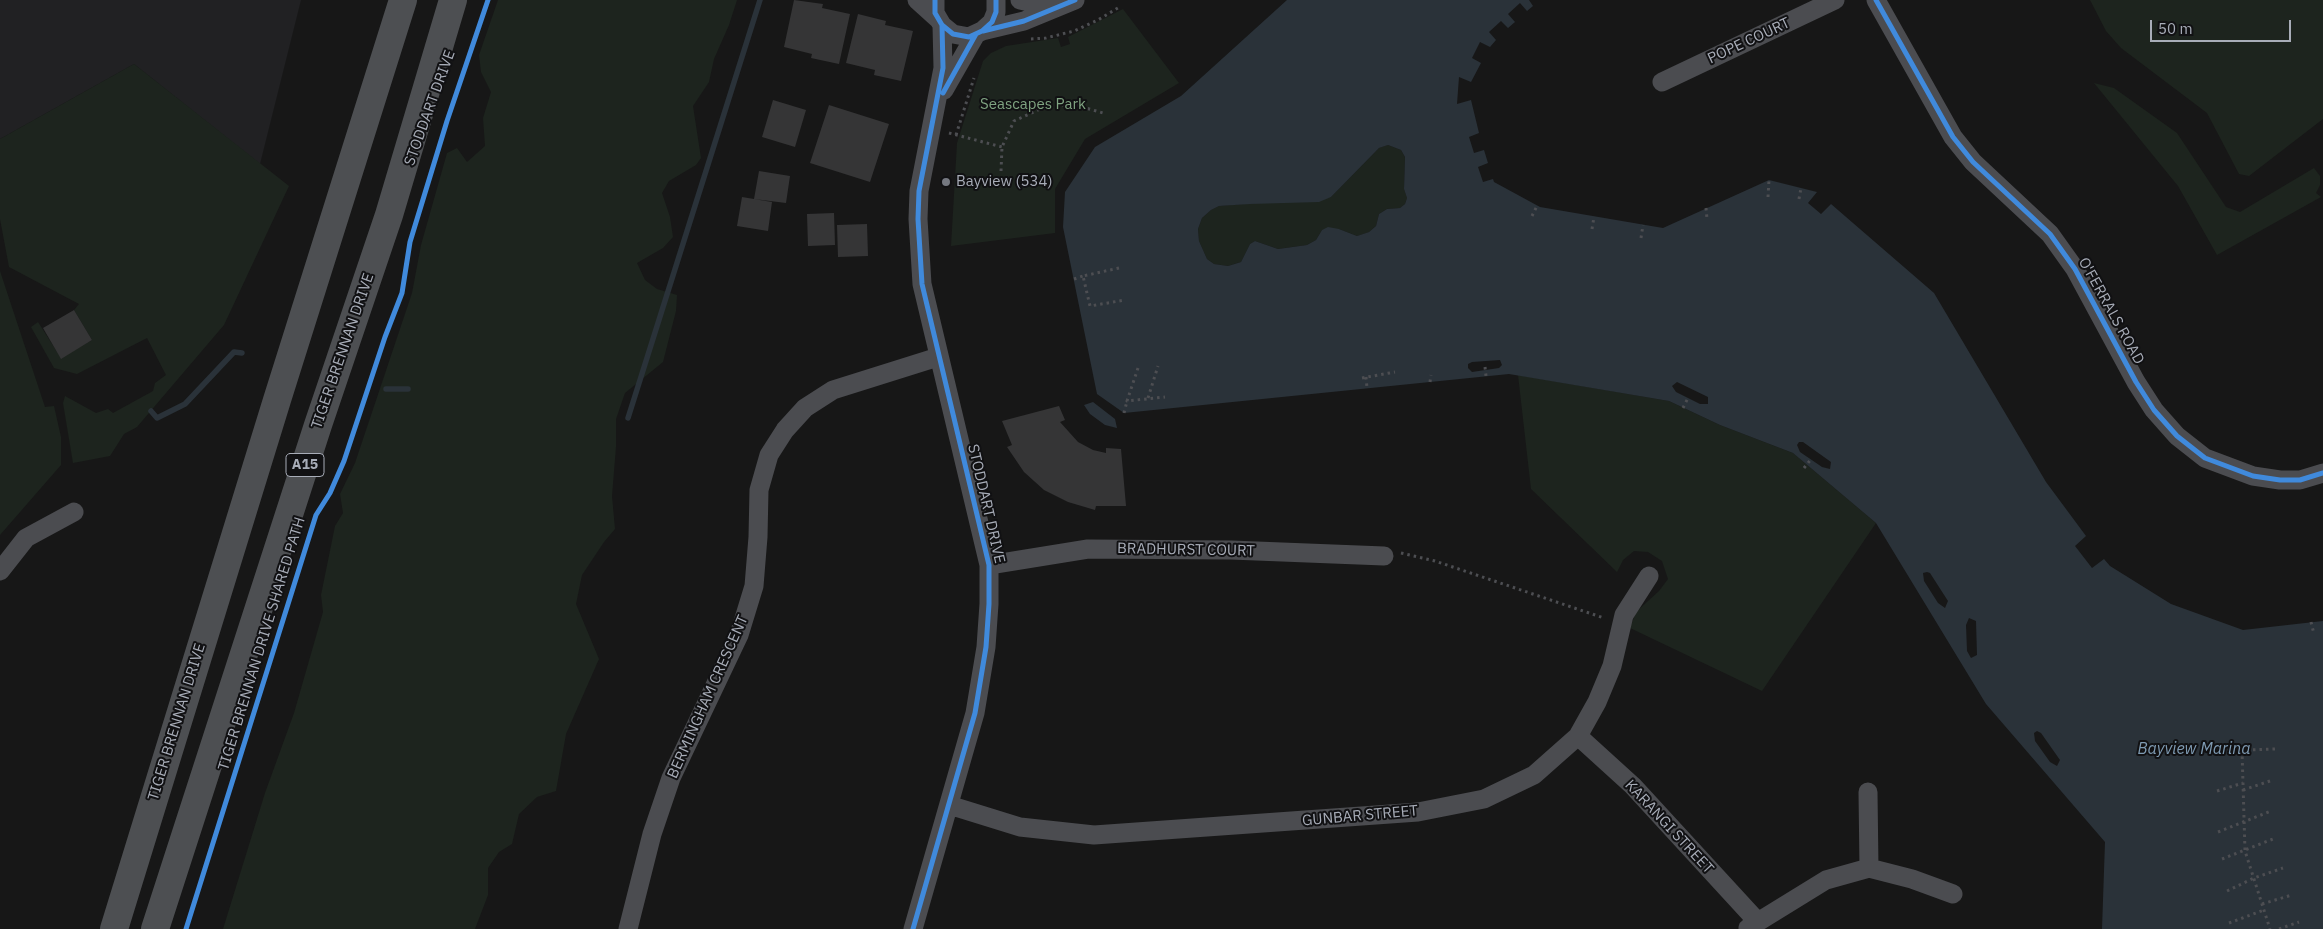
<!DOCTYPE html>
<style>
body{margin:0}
#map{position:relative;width:2323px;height:929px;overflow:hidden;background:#171717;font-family:"IBM Plex Sans",sans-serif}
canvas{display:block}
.scale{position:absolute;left:2150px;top:20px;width:141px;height:22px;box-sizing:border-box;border:2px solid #a8adb8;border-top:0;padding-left:6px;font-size:15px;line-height:18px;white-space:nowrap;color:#a8adb8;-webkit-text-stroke:4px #111113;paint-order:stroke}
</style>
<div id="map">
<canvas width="2323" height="929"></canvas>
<div class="scale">50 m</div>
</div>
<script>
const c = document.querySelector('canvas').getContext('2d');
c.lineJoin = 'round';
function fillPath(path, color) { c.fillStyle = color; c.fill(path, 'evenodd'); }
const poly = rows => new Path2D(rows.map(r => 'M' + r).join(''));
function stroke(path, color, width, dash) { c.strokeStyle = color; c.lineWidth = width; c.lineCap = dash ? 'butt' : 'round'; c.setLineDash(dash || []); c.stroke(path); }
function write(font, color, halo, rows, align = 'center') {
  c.font = font + ' "IBM Plex Sans",sans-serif'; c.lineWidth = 4; c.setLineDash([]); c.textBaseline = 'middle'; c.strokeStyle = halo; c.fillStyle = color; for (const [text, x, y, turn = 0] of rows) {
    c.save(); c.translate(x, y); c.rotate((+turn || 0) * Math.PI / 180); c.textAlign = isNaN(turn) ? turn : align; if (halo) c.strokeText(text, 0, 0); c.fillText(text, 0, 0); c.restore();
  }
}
fillPath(poly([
 [0,0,301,0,260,164,134,64,0,139]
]), '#212123');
fillPath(poly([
 [498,0,737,0,729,25,714,59,709,82,693,106,701,158,696,165,669,181,662,193,670,217,673,237,663,248,637,263,645,280,657,289,677,295,676,311,663,362,625,393,616,419,616,447,612,496,615,529,604,542,582,575,576,604,599,659,566,734,556,791,537,797,519,814,512,844,499,852,488,868,488,895,475,929,223,929,265,793,294,713,323,612,321,595,335,526,343,513,340,494,355,463,412,293,421,245,447,153,457,148,467,162,485,146,483,118,491,92,481,72,479,55],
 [2090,0,2323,0,2323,119,2249,176,2239,174,2207,113,2121,48,2106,31],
 [1123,9,1179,83,1085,139,1055,189,1055,233,951,246,957,143,983,61,991,53,1006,46,1058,38,1061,47,1070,44,1068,37],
 [134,64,289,186,224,325,137,427,124,434,110,456,73,463,63,403,65,396,96,413,108,409,113,413,153,391,155,383,166,375,147,338,77,374,54,368,31,327,38,322,61,358,92,340,74,310,79,304,9,267,0,219,0,139],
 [2094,83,2114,88,2177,133,2226,207,2240,212,2314,168,2320,176,2320,185,2316,193,2321,197,2217,255,2178,186],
 [1388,145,1401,150,1405,157,1404,189,1407,198,1405,204,1400,208,1387,209,1379,214,1376,226,1369,232,1357,236,1339,229,1322,230,1316,240,1307,245,1278,249,1255,241,1250,244,1241,262,1228,266,1214,264,1207,259,1199,241,1198,229,1202,218,1211,210,1219,206,1331,197,1379,148],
 [0,271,45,407,54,406,61,437,61,465,0,535],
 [1518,375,1669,401,1720,425,1793,453,1876,523,1762,691,1630,628,1636,612,1659,591,1668,579,1662,561,1648,552,1634,551,1623,560,1617,572,1531,489]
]), '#1d241e');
fillPath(poly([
 [1287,0,1529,0,1533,6,1527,11,1520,3,1508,14,1515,22,1508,28,1501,21,1489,32,1496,40,1490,47,1480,42,1472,58,1481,63,1471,82,1459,77,1457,104,1471,100,1479,133,1469,137,1474,153,1484,150,1488,163,1478,167,1483,182,1493,179,1494,182,1540,207,1663,228,1769,180,1817,192,1808,203,1821,214,1831,204,1934,293,2046,482,2086,536,2075,546,2092,568,2104,559,2110,566,2171,604,2243,630,2323,621,2323,929,2102,929,2105,842,1986,704,1876,523,1793,453,1720,425,1669,401,1509,374,1124,413,1097,394,1063,227,1065,192,1095,147,1181,96],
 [1388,145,1401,150,1405,157,1404,189,1407,198,1405,204,1400,208,1387,209,1379,214,1376,226,1369,232,1357,236,1339,229,1328,227,1322,230,1316,240,1307,245,1278,249,1255,241,1250,244,1241,262,1228,266,1214,264,1207,259,1199,241,1198,229,1202,218,1211,210,1219,206,1250,204,1319,202,1331,197,1379,148],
 [1093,402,1115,419,1117,428,1105,425,1090,414,1084,405]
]), '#2a3239');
fillPath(poly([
 [1500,360,1502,365,1499,368,1472,372,1468,368,1468,364,1472,362],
 [1677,382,1708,397,1708,404,1700,404,1676,392,1672,386],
 [1799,442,1803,442,1831,462,1830,469,1822,467,1800,452,1797,445],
 [1927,572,1930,573,1948,601,1945,608,1938,603,1924,581,1923,573],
 [1969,618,1976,621,1977,655,1971,658,1967,651,1966,625],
 [2037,731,2041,733,2060,760,2057,766,2050,762,2035,741,2034,733]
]), '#171717');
stroke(poly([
 [386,389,408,389],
 [151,411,157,418,185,404,234,352,242,353],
 [628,418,760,0]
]), '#2a3239', 5.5);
fillPath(poly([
 [794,0,823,4,822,8,850,14,839,64,811,58,812,54,784,47],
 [858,14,886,21,885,25,913,31,901,81,874,75,875,70,846,63],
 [773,100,806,110,795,147,762,137],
 [829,105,889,124,870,182,810,163],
 [759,171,790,176,786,203,754,199],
 [742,197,772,202,768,231,737,226],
 [834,213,835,245,808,246,807,214],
 [867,224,868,256,838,257,837,225],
 [74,310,92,340,61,359,43,328],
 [1059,406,1065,420,1060,422,1078,442,1093,450,1106,453,1106,448,1121,449,1126,506,1096,506,1095,510,1068,502,1044,490,1024,472,1007,447,1012,445,1002,421]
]), '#353536');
stroke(poly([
 [1031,39,1046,38,1074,31,1098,20,1121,6],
 [949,133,1002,147],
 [956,135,974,78],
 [1001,171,1002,147,1014,121,1040,109,1072,104,1103,113],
 [1768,197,1769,180],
 [1799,199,1801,188],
 [1706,208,1707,219],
 [1532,216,1537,206],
 [1592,229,1594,217],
 [1641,238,1643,225],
 [1119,268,1083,276,1090,306,1125,300],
 [1074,279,1083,276],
 [1485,367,1486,376],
 [1138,368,1127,401,1165,397],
 [1366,377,1367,388],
 [1362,378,1395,372],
 [1430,382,1431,375],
 [1148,398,1158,366],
 [1683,408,1688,398],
 [1124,413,1127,401],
 [1804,468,1812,458],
 [1401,553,1435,561,1604,618],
 [2311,622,2314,634],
 [2242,750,2245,851,2270,929],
 [2214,751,2275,749],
 [2243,790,2273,780],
 [2217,791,2243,783],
 [2218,832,2271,811],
 [2222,859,2273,839],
 [2227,891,2254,878,2283,868],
 [2262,904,2292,895],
 [2229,923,2264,910],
 [2279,929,2299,922]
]), '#4d4e52', 3, [2.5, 4]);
stroke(poly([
 [917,0,938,19],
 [935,0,935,13,942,25,953,34,969,37,982,31,992,22,996,12,996,0],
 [1020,0,1038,4,1059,4],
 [1876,0,1953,137,1973,162,2050,234,2075,269,2136,382,2154,410,2177,436,2205,458,2253,476,2280,480,2300,480,2323,473],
 [982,31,1024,21,1075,0],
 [1662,82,1835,0],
 [944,90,976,34],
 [989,565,1088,549,1231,550,1384,556],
 [0,571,26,538,74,512],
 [1578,736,1633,786,1757,921],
 [1868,792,1869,868],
 [949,805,1020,827,1094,835,1418,812,1484,799,1534,775,1578,736,1597,702,1612,666,1624,615,1649,576],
 [1748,928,1826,880,1869,868,1912,879,1953,894],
 [628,929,652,834,671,778,739,635,754,586,758,537,759,490,769,455,785,430,805,408,833,390,938,357],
 [913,929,975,713,986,647,989,604,989,565,922,284,918,219,919,191,943,68,942,25]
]), '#4b4c50', 19);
stroke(poly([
 [114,929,277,400,403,0],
 [155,929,318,425,389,215,453,0]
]), '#4d4f52', 28);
stroke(poly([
 [935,0,935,13,942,25,953,34,969,37,982,31,992,22,996,12,996,0],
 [1876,0,1953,137,1973,162,2050,234,2075,269,2136,382,2154,410,2177,436,2205,458,2253,476,2280,480,2300,480,2323,473],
 [983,31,1024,21,1075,0],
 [943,93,976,34],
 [186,929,316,515,330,493,344,461,385,337,402,293,410,242,447,121,488,0],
 [913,929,975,713,986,647,989,604,989,565,922,284,918,219,919,191,943,68,942,25]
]), '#408adc', 5);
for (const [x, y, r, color] of [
 [946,182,5,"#757880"]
]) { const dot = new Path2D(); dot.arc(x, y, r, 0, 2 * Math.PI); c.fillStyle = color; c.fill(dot); stroke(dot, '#111113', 2); }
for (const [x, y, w] of [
 [305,465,38]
]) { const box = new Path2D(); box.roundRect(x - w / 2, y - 11.5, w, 23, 4); c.fillStyle = '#111113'; c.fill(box); stroke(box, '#a8adb8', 1); }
write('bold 14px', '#a8adb8', null, [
 ["A15",305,465]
]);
write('15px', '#a8adb8', '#111113', [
 ["POPE COURT",1749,41,-25],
 ["STODDART DRIVE",430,108,-70],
 ["O'FERRALS ROAD",2111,311,61],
 ["TIGER BRENNAN DRIVE",343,351,-71],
 ["STODDART DRIVE",986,504,77],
 ["BRADHURST COURT",1186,550,1],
 ["TIGER BRENNAN DRIVE SHARED PATH",262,644,-73],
 ["BERMINGHAM CRESCENT",708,697,-66],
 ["TIGER BRENNAN DRIVE",177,722,-73],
 ["GUNBAR STREET",1360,816,-5],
 ["KARANGI STREET",1669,827,47]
]);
write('15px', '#7fa381', '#111113', [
 ["Seascapes Park",1033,105]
]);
write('15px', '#a8adb8', '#111113', [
 ["Bayview (534)",956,182]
], 'left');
write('italic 16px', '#7f9bb3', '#111113', [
 ["Bayview Marina",2194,749]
]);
</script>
